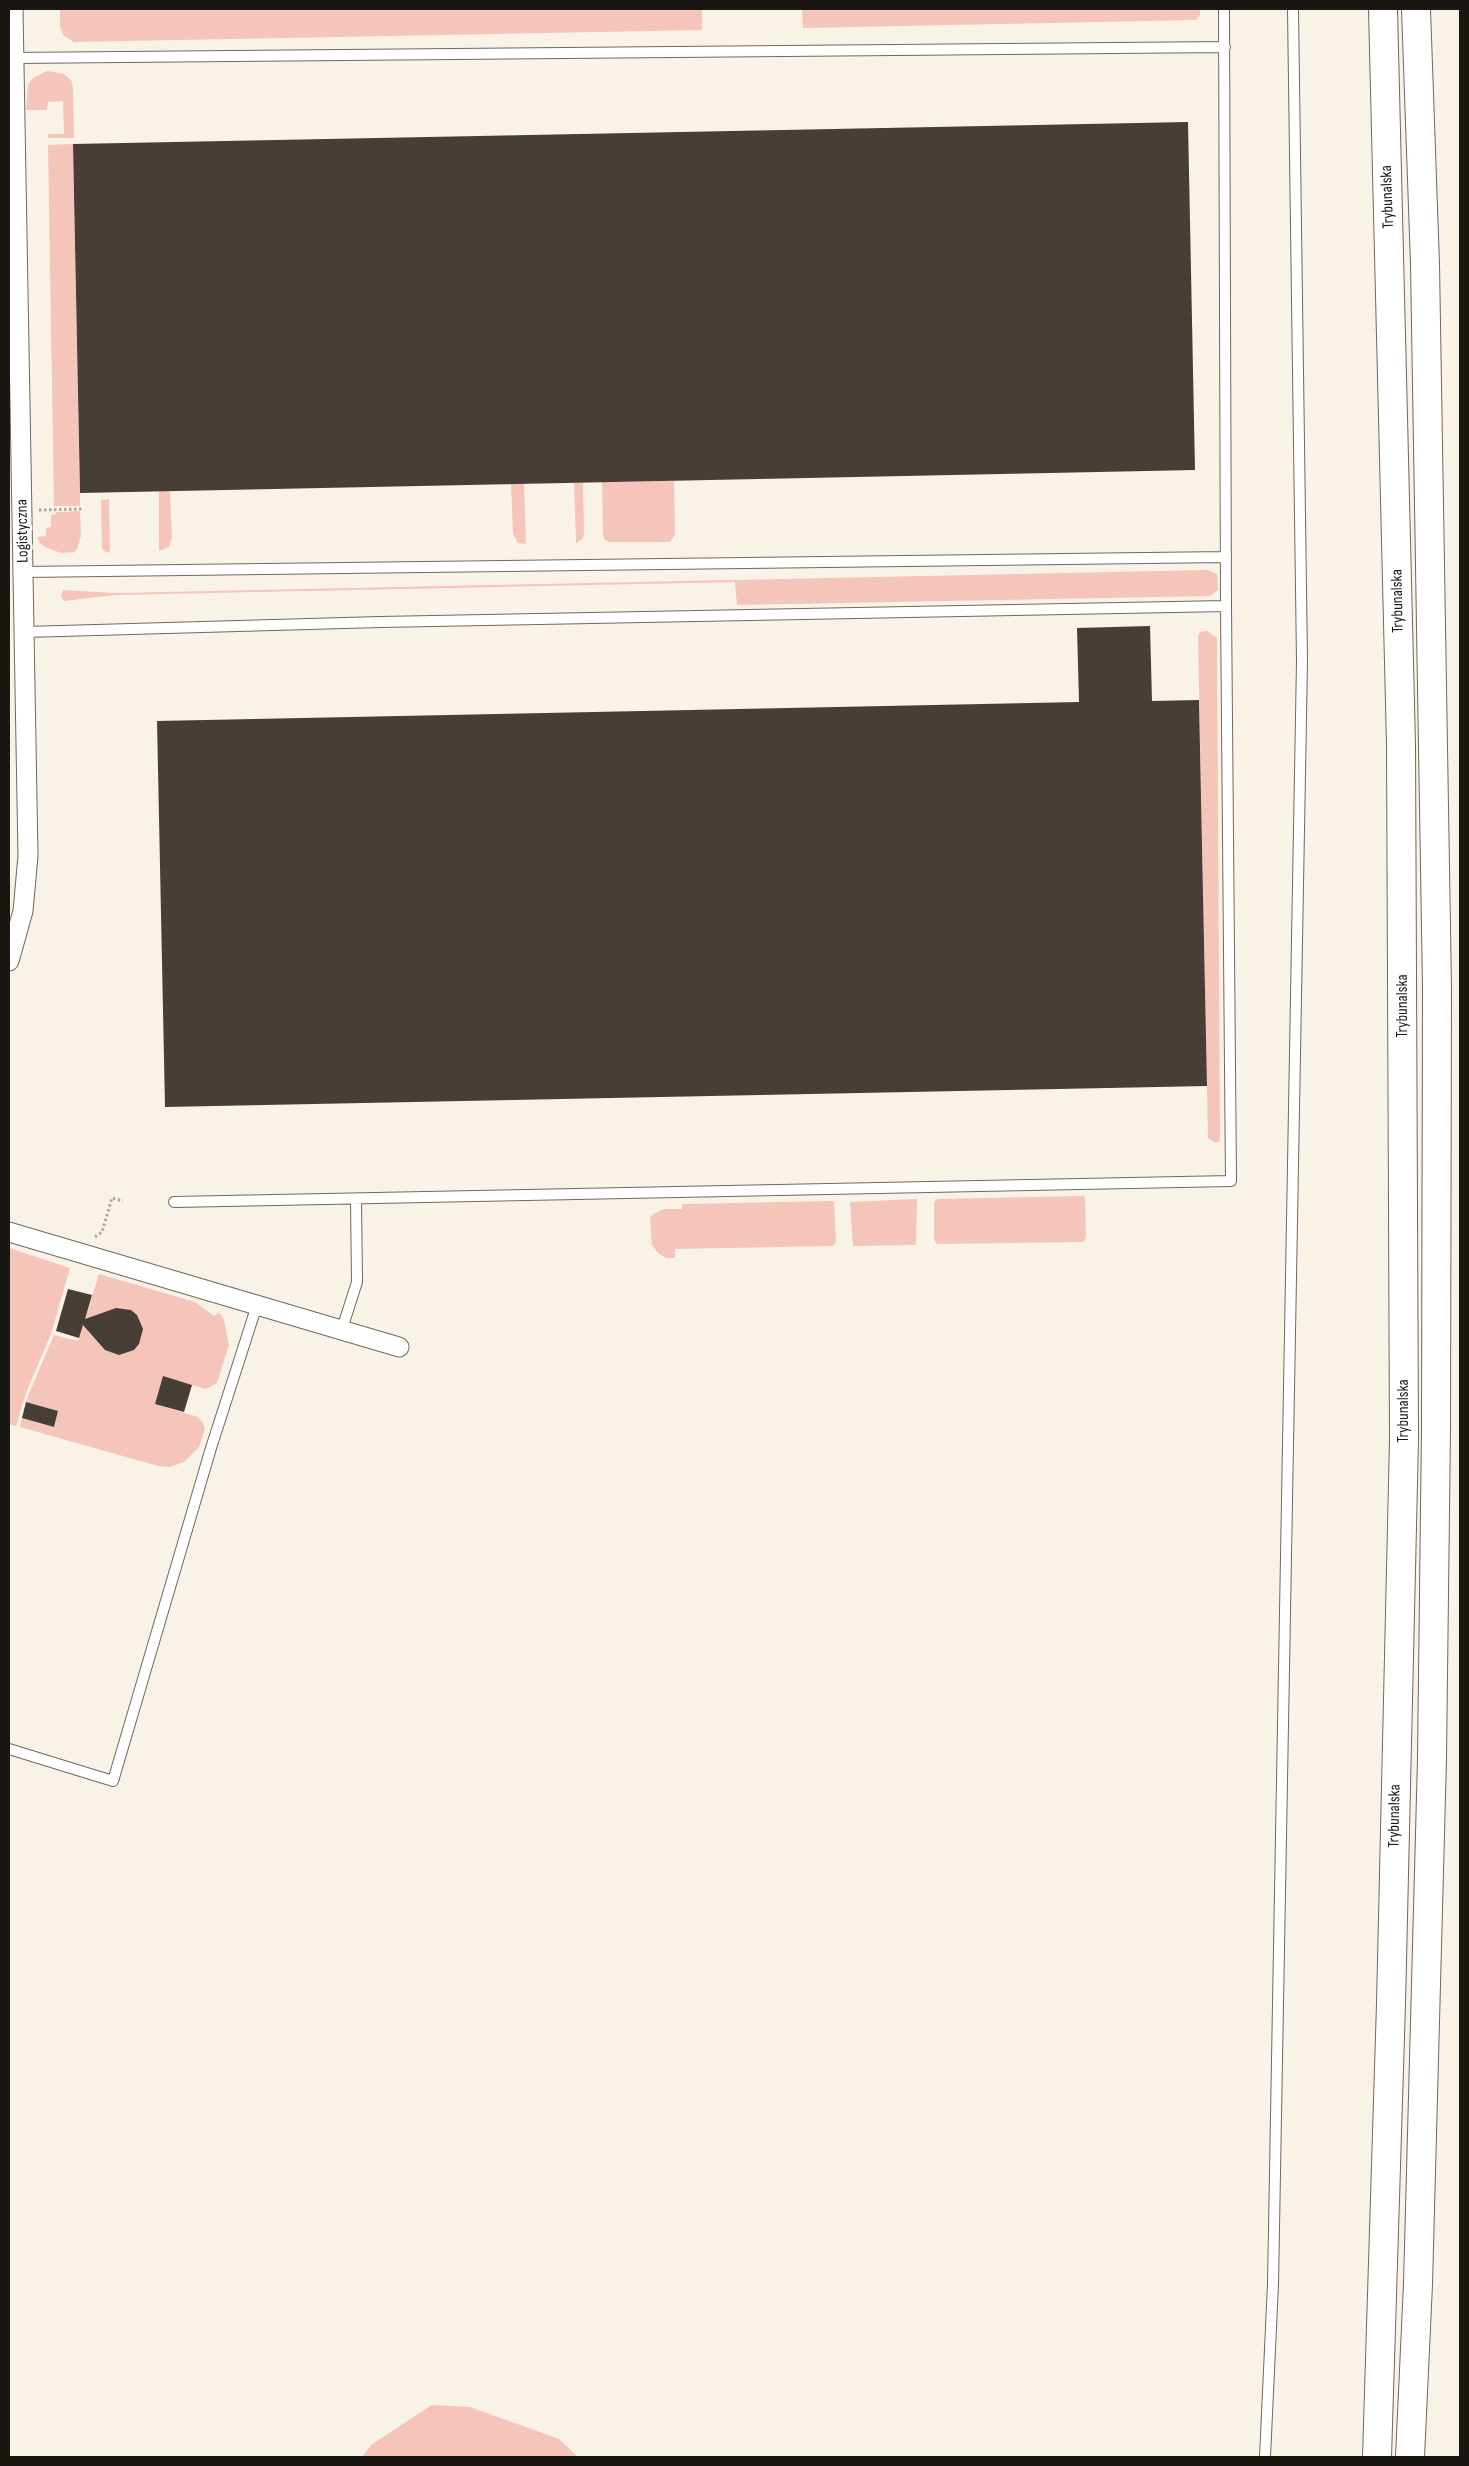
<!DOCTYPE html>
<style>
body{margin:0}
#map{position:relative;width:1469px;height:2466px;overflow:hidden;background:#f9f2e6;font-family:"Sofia Sans Condensed",sans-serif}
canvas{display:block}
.frame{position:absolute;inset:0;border:10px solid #1a1713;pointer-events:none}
</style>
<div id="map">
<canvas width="1469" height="2466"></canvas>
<div class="frame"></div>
</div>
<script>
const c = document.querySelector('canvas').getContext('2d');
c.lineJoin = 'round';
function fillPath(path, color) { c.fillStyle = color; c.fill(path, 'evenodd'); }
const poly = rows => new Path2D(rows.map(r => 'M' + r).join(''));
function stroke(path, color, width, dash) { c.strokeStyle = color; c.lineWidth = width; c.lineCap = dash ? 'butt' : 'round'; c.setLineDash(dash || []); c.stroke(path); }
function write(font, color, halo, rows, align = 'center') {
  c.font = font + ' "Sofia Sans Condensed",sans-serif'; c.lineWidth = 5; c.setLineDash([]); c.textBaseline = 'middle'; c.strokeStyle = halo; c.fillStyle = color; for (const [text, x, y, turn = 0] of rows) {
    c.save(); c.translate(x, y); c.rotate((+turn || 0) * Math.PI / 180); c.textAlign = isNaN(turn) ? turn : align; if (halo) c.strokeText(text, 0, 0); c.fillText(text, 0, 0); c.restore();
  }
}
fillPath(poly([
 [60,9,702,9,702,30,74,42,64,36,60,27],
 [802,9,1200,9,1200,15,1196,20,803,28],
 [47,71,64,74,71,80,73,87,74,138,48,138,48,134,64,134,63,101,48,102,47,110,26,110,28,85,33,78],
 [73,144,80,506,54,506,48,145],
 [674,481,675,534,670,542,610,542,605,540,603,535,602,482],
 [574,483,583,483,584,532,583,539,576,543],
 [511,484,524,484,526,544,518,543,513,534],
 [159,491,170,491,172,538,169,547,159,551],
 [109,499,110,553,104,551,102,548,101,500],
 [80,511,81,536,77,549,74,552,61,553,45,547,40,543,37,537,46,536,46,528,51,527,51,515,56,514,56,512],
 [1208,570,1217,574,1218,590,1210,596,737,605,735,582,114,595,64,601,61,596,63,590,115,593],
 [1207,631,1217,638,1220,1141,1215,1143,1208,1138,1198,636,1200,632],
 [1083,1196,1085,1197,1086,1237,1084,1242,937,1244,934,1240,934,1202,937,1199],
 [917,1199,916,1245,853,1246,850,1202],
 [832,1201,834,1202,836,1242,833,1246,675,1249,675,1258,666,1258,658,1253,652,1245,650,1218,653,1214,664,1209,682,1209,682,1204],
 [9,1248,70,1268,51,1334,26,1393,16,1426,9,1424],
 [99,1274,195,1302,214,1316,219,1312,224,1320,229,1345,217,1383,206,1389,163,1377,155,1404,198,1417,203,1423,205,1429,199,1447,184,1462,170,1467,158,1466,20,1427,22,1418,54,1427,58,1411,26,1402,28,1396,54,1335,78,1341],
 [432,2405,470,2407,559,2439,578,2457,362,2457,371,2445]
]), '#f5c5b9');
fillPath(poly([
 [1188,122,1195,470,80,493,73,144],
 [1150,626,1152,701,1199,700,1207,1086,165,1107,157,721,1079,702,1077,628],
 [68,1289,92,1295,85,1319,116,1308,131,1310,137,1315,143,1329,139,1344,134,1350,119,1355,105,1350,83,1325,79,1338,56,1331],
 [163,1376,192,1385,184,1412,155,1404],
 [26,1402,58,1411,54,1427,22,1418]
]), '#483e38');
const lane = poly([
 [1224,9,1226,606],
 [13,58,1225,47],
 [24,572,1226,557],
 [25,632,380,622,1226,606,1231,1181,174,1202],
 [342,1329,357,1282,356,1200],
 [9,1749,113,1781,211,1448,257,1305],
 [1265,2457,1273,2284,1302,661,1293,9]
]);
const street = poly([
 [9,961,23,911,28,856,13,9],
 [9,1232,399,1347]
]);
const highway = poly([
 [1377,2457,1391,2004,1404,1439,1401,744,1383,9],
 [1410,2457,1418,2284,1432,1759,1436,1427,1437,988,1425,264,1416,9]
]);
stroke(lane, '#6f685e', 12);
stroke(street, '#6f685e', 21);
stroke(highway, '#6f685e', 30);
stroke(poly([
 [39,510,82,509],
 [95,1237,102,1232,112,1198,123,1201]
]), '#afaaa0', 3, [2.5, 2.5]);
stroke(lane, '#fff', 10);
stroke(street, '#fff', 19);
stroke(highway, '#fff', 28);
write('16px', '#1a1713', '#fff', [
 ["Trybunalska",1388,197,-92],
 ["Logistyczna",23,531,-91],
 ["Trybunalska",1398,601,-91],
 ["Trybunalska",1403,1006,-90],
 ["Trybunalska",1404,1411,-90],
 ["Trybunalska",1395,1816,-89]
]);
</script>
